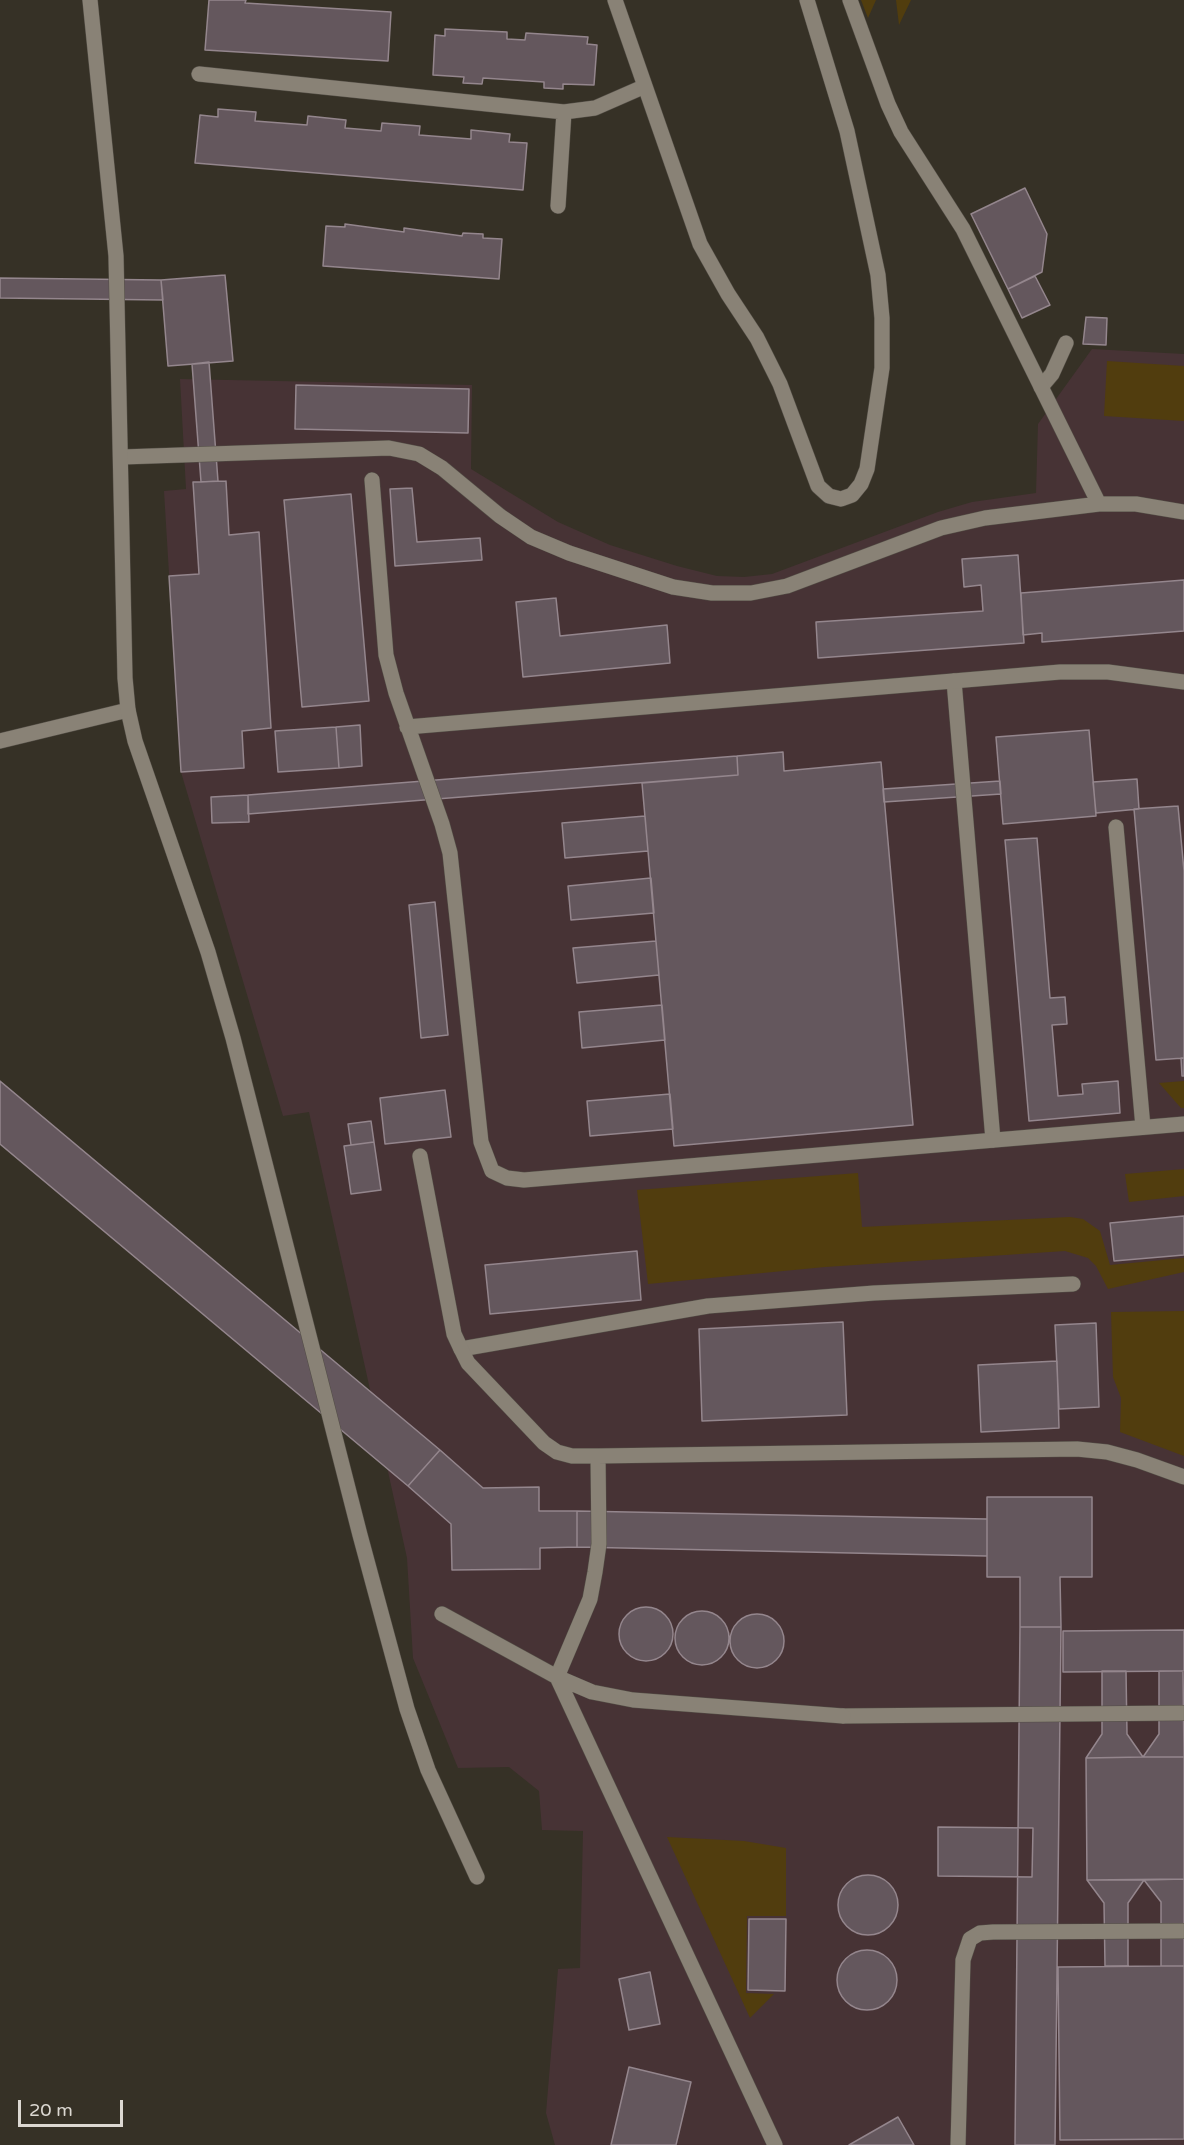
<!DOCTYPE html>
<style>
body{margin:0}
#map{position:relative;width:1184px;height:2145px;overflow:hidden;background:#363126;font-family:"Varela Round",sans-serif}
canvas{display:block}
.scale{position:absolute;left:18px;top:2100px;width:105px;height:27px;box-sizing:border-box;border:3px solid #dcd8d2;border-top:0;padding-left:8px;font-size:18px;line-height:21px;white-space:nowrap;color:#dcd8d2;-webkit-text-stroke:4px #363126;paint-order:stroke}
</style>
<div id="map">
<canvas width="1184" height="2145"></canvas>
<div class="scale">20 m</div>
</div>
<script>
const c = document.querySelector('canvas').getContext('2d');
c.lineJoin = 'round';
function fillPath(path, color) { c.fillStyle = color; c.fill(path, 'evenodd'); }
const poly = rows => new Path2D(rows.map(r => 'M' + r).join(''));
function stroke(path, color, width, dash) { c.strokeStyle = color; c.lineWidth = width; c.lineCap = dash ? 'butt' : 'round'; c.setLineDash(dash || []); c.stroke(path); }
fillPath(poly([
 [1092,349,1184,354,1184,2145,555,2145,546,2113,558,1969,580,1968,583,1831,542,1830,539,1791,509,1767,458,1768,413,1658,407,1558,309,1112,283,1116,181,772,164,491,186,489,180,379,472,385,471,469,558,522,610,545,677,566,717,576,744,577,772,574,938,512,972,502,1036,493,1038,424]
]), '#473335');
fillPath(poly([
 [861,0,876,0,868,18],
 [896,0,911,0,899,25],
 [1107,361,1184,366,1184,421,1104,416],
 [1184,1081,1184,1108,1181,1108,1159,1083],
 [1184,1169,1184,1196,1129,1202,1125,1174],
 [858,1173,862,1227,1070,1217,1083,1219,1100,1231,1110,1265,1184,1258,1184,1272,1108,1289,1096,1266,1088,1258,1065,1251,825,1267,648,1284,637,1190],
 [1184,1311,1184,1456,1120,1432,1121,1398,1113,1377,1111,1312],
 [667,1837,744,1841,786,1848,786,1916,747,1916,746,1993,774,1994,750,2018]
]), '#513d0e');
const building = poly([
 [209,0,246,0,245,3,391,12,388,61,205,50,209,0],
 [445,29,507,32,507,39,525,40,526,33,588,37,587,44,597,45,594,85,563,84,563,89,544,88,544,82,483,78,482,84,463,83,464,77,433,75,435,35,445,36,445,29],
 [218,109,256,112,255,121,307,125,308,116,346,120,345,128,381,131,382,123,420,126,419,135,471,139,471,130,510,134,509,142,527,143,523,190,195,163,200,115,218,117,218,109],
 [1025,188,1047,234,1042,272,1008,289,971,214,1025,188],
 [345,224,404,232,404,228,462,236,463,233,483,234,483,238,502,239,499,279,323,266,326,226,345,227,345,224],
 [225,275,233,361,168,366,161,280,225,275],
 [1035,276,1050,305,1022,318,1008,289,1035,276],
 [0,278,161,280,163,300,0,298,0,278],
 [1086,317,1107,318,1106,345,1083,344,1086,317],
 [209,362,218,481,201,482,192,364,209,362],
 [296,385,469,389,468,433,295,429,296,385],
 [226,481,229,535,259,532,271,728,242,731,244,768,181,772,169,576,199,574,193,482,226,481],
 [412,488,417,542,480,538,482,560,395,566,390,489,412,488],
 [351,494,369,701,302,707,284,500,351,494],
 [1018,555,1024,643,818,658,816,622,983,611,981,585,964,587,962,559,1018,555],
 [1184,580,1184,631,1042,642,1042,633,1023,635,1021,593,1184,580],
 [556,598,560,636,667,625,670,663,523,677,516,602,556,598],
 [360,725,362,766,339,768,336,727,360,725],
 [336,727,339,768,278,772,275,731,336,727],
 [1089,730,1096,816,1003,824,996,737,1089,730],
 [783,752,784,771,881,762,913,1125,674,1146,642,783,738,775,737,756,783,752],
 [737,756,738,775,248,814,248,795,737,756],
 [1137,779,1139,809,1096,813,1093,782,1137,779],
 [1000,781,1001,794,884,802,883,789,1000,781],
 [248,795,249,822,212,823,211,797,248,795],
 [1178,806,1184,871,1184,1058,1156,1060,1134,809,1178,806],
 [645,816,648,851,565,858,562,823,645,816],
 [1037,838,1050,998,1065,997,1067,1024,1052,1025,1058,1096,1083,1094,1082,1084,1118,1081,1120,1113,1029,1121,1005,840,1037,838],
 [651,878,654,913,571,920,568,886,651,878],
 [435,902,448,1035,421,1038,409,905,435,902],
 [656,941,659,975,577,983,573,948,656,941],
 [662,1005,665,1040,582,1048,579,1012,662,1005],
 [1181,1058,1184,1058,1184,1076,1182,1076,1181,1058],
 [0,1081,440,1450,408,1486,0,1144,0,1081],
 [445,1090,451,1137,385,1144,380,1098,445,1090],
 [670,1094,673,1129,590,1136,587,1101,670,1094],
 [371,1121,374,1142,351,1145,348,1124,371,1121],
 [374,1142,381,1190,351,1194,344,1146,374,1142],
 [1184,1216,1184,1255,1114,1261,1110,1223,1184,1216],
 [637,1251,641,1300,490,1314,485,1265,637,1251],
 [843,1322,847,1415,702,1421,699,1329,843,1322],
 [1096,1323,1099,1407,1059,1409,1055,1325,1096,1323],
 [1057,1361,1059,1428,981,1432,978,1365,1057,1361],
 [440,1450,483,1488,539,1487,539,1511,577,1511,577,1547,540,1548,540,1569,452,1570,451,1524,408,1486,440,1450],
 [987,1497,1092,1497,1092,1577,1060,1577,1061,1627,1020,1627,1020,1577,987,1577,987,1497],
 [577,1511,987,1519,987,1556,577,1547,577,1511],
 '619 1634a27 27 0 1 1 54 0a27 27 0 1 1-54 0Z',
 '675 1638a27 27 0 1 1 54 0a27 27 0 1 1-54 0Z',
 '730 1641a27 27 0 1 1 54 0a27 27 0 1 1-54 0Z',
 [1020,1627,1061,1627,1055,2145,1015,2145,1020,1627],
 [1184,1630,1184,1671,1063,1672,1063,1631,1184,1630],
 [1102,1671,1126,1671,1127,1734,1143,1757,1086,1758,1102,1734,1102,1671],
 [1159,1671,1183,1671,1184,1757,1143,1757,1159,1734,1159,1671],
 [1143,1757,1184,1757,1184,1879,1087,1880,1086,1758,1143,1757],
 [938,1827,1033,1828,1032,1877,938,1876,938,1827],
 '838 1905a30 30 0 1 1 60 0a30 30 0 1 1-60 0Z',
 [1184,1879,1184,1966,1161,1966,1161,1902,1144,1880,1184,1879],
 [1087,1880,1144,1880,1128,1903,1128,1966,1105,1966,1104,1903,1087,1880],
 [749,1919,786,1919,785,1991,748,1990,749,1919],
 '837 1980a30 30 0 1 1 60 0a30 30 0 1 1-60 0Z',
 [1161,1966,1184,1966,1184,2139,1060,2140,1058,1967,1161,1966],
 [650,1972,660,2024,629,2030,619,1979,650,1972],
 [629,2067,691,2082,676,2145,611,2145,629,2067],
 [898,2117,914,2145,849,2145,898,2117]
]);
fillPath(building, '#64575d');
stroke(building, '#94868d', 1.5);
const service = poly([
 [199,74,564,112,595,108,643,87],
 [558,206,564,112],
 [1041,387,1052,374,1066,343],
 [954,681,993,1140],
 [1116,827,1143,1127],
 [461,1349,708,1306,874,1293,1073,1284],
 [843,1716,1184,1713],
 [958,2145,963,1960,970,1939,980,1933,993,1932,1184,1931]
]);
const minor = poly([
 [615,0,700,244,728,294,757,338,780,384,818,486,829,496,841,499,852,495,861,484,867,469,882,368,882,318,878,275,847,131,807,0],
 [850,0,888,104,901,132,963,229,1099,504],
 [122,457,389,448,419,454,442,468,500,516,531,537,569,553,673,587,712,593,751,593,787,586,941,528,985,518,1099,504,1136,504,1184,512],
 [372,480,386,655,396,693,442,824,450,853,481,1142,492,1171,507,1178,524,1180,1184,1124],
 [407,727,1060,672,1108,672,1184,682],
 [0,741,128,710],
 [420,1156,454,1334,461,1349,468,1363,544,1443,557,1452,572,1456,598,1456,1077,1449,1107,1452,1137,1460,1184,1477],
 [598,1456,599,1544,595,1572,590,1599,557,1677,775,2145],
 [442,1614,557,1677,592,1692,633,1700,843,1716]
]);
const tertiary = poly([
 [90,0,116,256,125,678,128,710,135,741,208,952,233,1038,360,1535,407,1709,428,1770,477,1877]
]);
stroke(service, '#534e46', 16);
stroke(minor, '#534e46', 16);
stroke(tertiary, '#534e46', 16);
stroke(service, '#898276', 15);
stroke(minor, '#898276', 15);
stroke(tertiary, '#898276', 15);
</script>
